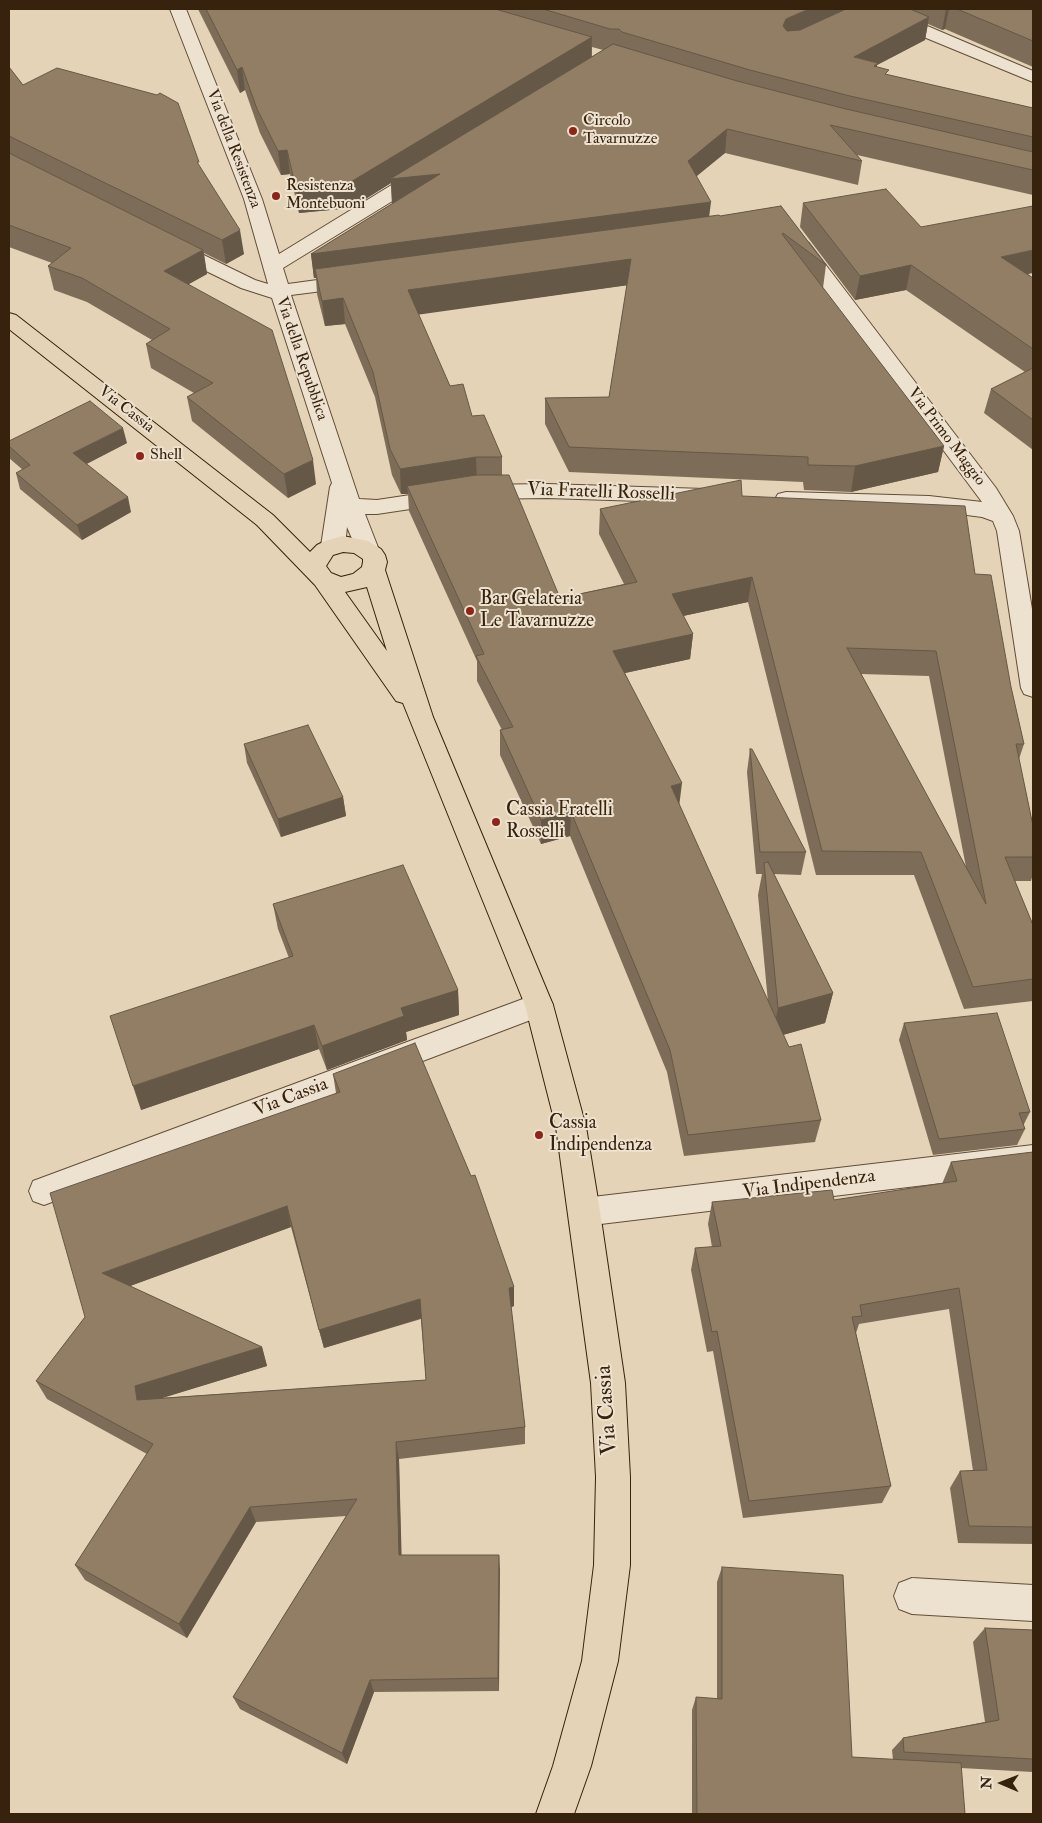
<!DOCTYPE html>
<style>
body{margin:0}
#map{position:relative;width:1042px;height:1823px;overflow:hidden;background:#e4d3b7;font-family:"IM FELL Double Pica",serif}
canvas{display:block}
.frame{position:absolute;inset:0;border:10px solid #37220d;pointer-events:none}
.north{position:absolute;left:977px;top:1758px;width:50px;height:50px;-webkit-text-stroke:4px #ede2d0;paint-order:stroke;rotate:271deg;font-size:14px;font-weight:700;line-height:20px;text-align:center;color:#37220d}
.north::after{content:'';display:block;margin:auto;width:18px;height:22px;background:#37220d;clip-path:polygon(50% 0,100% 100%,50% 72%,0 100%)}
</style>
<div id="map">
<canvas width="1042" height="1823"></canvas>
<div class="frame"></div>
<div class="north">N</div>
</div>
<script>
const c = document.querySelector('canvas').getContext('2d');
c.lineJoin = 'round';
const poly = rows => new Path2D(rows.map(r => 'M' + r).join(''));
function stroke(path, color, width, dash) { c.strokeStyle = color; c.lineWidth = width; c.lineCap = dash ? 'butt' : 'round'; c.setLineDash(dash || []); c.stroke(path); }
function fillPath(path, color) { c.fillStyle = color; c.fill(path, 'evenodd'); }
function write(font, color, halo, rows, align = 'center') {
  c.font = font + ' "IM FELL Double Pica",serif'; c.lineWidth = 4; c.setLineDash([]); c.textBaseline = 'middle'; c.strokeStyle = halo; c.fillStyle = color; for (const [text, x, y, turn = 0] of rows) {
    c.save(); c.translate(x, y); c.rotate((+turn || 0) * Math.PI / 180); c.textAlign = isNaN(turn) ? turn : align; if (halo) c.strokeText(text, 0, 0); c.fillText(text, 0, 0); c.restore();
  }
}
const minor = poly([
 [170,9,186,9,262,199,279,254,416,170,423,168,430,170,432,174,430,178,283,268,288,284,354,275,361,277,364,281,361,285,354,287,291,295,359,499,377,500,477,485,547,484,705,489,713,491,716,496,713,501,705,503,547,498,477,499,377,514,365,514,379,550,375,555,367,558,359,555,347,527,345,546,341,551,333,554,325,551,321,546,330,487,332,483,272,298,241,288,165,251,162,247,165,243,172,241,179,243,255,280,268,284,244,199,170,9],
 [855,9,881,9,892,11,1033,71,1033,82,880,19,857,13,855,9],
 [802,241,809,243,996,488,1013,516,1019,531,1033,615,1033,697,1024,694,1021,688,997,531,993,521,982,517,929,510,786,506,778,504,775,499,778,494,786,492,929,496,982,502,792,247,795,243,802,241],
 [539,993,549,997,553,1005,549,1013,44,1205,33,1201,29,1191,33,1181,539,993],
 [1033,1145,1033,1172,584,1226,573,1222,568,1212,573,1202,584,1198,1033,1145],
 [912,1578,1033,1585,1033,1621,912,1614,899,1609,894,1596,899,1583,912,1578]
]);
const primary = poly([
 [9,313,16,315,273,515,310,552,317,545,325,541,343,536,368,541,381,549,385,555,387,562,385,570,433,717,553,1005,586,1127,600,1212,625,1383,630,1477,630,1565,618,1661,591,1766,574,1814,536,1814,553,1766,582,1661,594,1565,596,1477,591,1383,556,1127,525,1005,403,703,396,701,315,585,257,525,9,329,9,313],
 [343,552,354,553,363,559,363,562,362,567,353,574,341,577,331,573,326,566,333,555,343,552],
 [367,587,387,651,345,592,367,587]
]);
stroke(minor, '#624e38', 2);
stroke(primary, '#37220d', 2);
fillPath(minor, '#ede2d0');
fillPath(primary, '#e4d3b7');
fillPath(poly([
 [198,9,1033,9,1033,67,945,29,942,30,928,24,925,40,877,65,877,67,888,75,1033,108,1033,195,857,155,862,161,858,185,725,153,696,176,709,216,720,216,781,206,826,265,823,288,944,446,938,472,851,492,804,490,803,482,569,472,545,424,545,398,609,397,627,285,418,314,450,386,502,457,502,475,560,598,624,584,599,534,600,509,742,496,975,574,1011,687,1024,744,1019,759,1033,826,1033,874,1031,881,1015,881,1033,925,1033,1001,964,1009,914,875,816,875,748,602,683,616,693,634,690,659,625,673,679,804,768,1002,758,895,762,874,756,874,747,772,750,749,806,852,801,875,774,874,833,993,825,1023,783,1035,821,1120,815,1142,684,1156,667,1072,570,836,541,844,500,755,500,730,502,730,477,681,477,661,409,511,408,494,401,494,392,475,375,397,345,324,325,326,317,294,316,278,314,278,311,254,393,203,392,203,391,183,351,208,299,213,290,174,281,175,260,133,245,90,240,93],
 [592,47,603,50,592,57],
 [861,674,929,676,966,867],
 [9,67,23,85,200,167,244,254,226,264,204,253,207,274,189,284,316,484,288,498,192,421,187,397,194,393,151,368,146,344,152,340,87,302,54,290,48,266,52,263,9,247],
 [803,203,921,227,1028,274,1033,278,1033,450,984,413,991,389,1025,372,906,290,855,300,800,227],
 [9,441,127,443,86,464,131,512,82,540,20,489,16,473,23,470,9,458],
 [244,744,343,797,346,816,281,837,247,763],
 [273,904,458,990,459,1015,406,1032,407,1040,327,1070,319,1049,141,1110,289,958,278,929],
 [904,1023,1030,1112,1023,1126,1025,1129,1017,1145,933,1155,899,1040],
 [333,1074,514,1306,511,1307,525,1427,525,1444,399,1459,401,1555,499,1555,499,1691,374,1692,347,1764,240,1709,233,1697,346,1516,256,1522,187,1638,85,1580,75,1565,147,1454,47,1399,36,1381,85,1317,336,1093],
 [291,1227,324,1348,421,1319,426,1380,161,1398,267,1366,262,1347,130,1286],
 [1033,1152,1033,1544,958,1543,950,1488,960,1471,973,1471,949,1309,859,1324,856,1333,891,1486,882,1503,743,1518,713,1351,707,1352,691,1270,695,1248,712,1247,708,1224,712,1202,834,1200,942,1184,951,1162],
 [722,1567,852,1757,893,1760,892,1750,903,1738,985,1722,973,1642,985,1628,1033,1630,1033,1772,961,1768,965,1814,692,1814,692,1710,696,1697,717,1699,717,1582]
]), '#7d6c57');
fillPath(poly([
 [809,9,854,9,783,42,783,26,786,19],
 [946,9,949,9,945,29,942,30],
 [929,17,925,40,877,65,874,86,854,57],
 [592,37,591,61,440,174,441,198,392,203,391,183,351,208,299,213,296,189],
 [242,67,245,90,240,93,237,70],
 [727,129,725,153,686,185,688,161],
 [287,150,290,174,281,175,278,151],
 [711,202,708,226,315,269,316,278,314,278,311,254],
 [240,230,244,254,226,264,222,240],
 [203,250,207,274,169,295,164,271],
 [1033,250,1033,273,995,281,1001,257],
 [631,259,629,285,409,316,408,290],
 [911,265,906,290,855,300,860,276],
 [343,298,345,324,325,326,322,301],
 [123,428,127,443,77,469,73,453],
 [944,446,938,472,851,492,855,466],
 [476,457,477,483,407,486,408,494,401,494,400,469],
 [313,460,316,484,288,498,284,474],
 [128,497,131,512,82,540,77,525],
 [752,577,748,602,669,619,672,594],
 [693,634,690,659,611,676,613,651],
 [682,783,679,807,671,786],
 [343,797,346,816,281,837,278,819],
 [571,812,570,836,541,844,541,820],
 [458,990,459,1015,406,1032,407,1040,327,1070,322,1046,401,1008],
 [833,993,825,1023,772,1038,778,1008],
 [314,1025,319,1049,141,1110,133,1086],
 [287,1206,291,1227,111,1293,102,1273],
 [514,1287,514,1306,509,1308,509,1288],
 [420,1299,422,1318,324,1348,319,1330],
 [262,1347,267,1366,143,1404,137,1400,135,1386],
 [396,1442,399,1459,402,1570,399,1555],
 [250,1507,256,1522,187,1638,179,1624],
 [499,1555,500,1570,499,1691,498,1678],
 [370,1680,374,1692,347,1764,342,1753]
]), '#665847');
const building = poly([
 [206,9,495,9,592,37,349,183,296,189,287,150,278,151,257,109,242,67,237,70,206,9],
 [543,9,809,9,786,19,783,26,787,31,800,30,846,9,910,9,929,17,854,57,878,63,874,66,889,70,885,74,1033,108,1033,137,850,96,750,70,622,32,619,29,610,29,543,9],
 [957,9,1033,9,1033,41,957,9],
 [613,44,737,81,846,109,1033,152,1033,170,830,125,862,161,727,129,688,161,711,202,311,254,440,174,390,179,613,44],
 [9,67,23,85,57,68,157,95,160,93,178,103,199,162,197,162,240,230,222,240,11,137,9,136,9,67],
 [9,153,203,250,164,271,272,330,313,460,284,474,187,397,213,383,146,344,170,329,82,278,48,266,71,248,9,225,9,153],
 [886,189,921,227,1033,206,1033,250,1001,257,1033,278,1033,349,911,265,860,276,803,203,886,189],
 [781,206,826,265,783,233,782,234,944,446,855,466,808,465,808,457,569,447,545,398,609,397,631,259,408,290,450,386,463,384,472,416,484,415,502,457,476,457,400,469,390,449,373,372,343,298,322,301,315,269,719,215,720,216,781,206],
 [1033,368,1033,420,991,389,1033,368],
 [90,401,123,428,73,453,128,497,77,525,16,473,30,465,9,446,9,441,90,401],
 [476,475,509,475,560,598,637,582,600,509,741,480,742,496,965,506,975,574,991,575,1011,687,1024,744,1016,744,1033,826,1033,857,1005,857,1033,925,1033,979,973,987,921,852,822,851,752,577,672,594,693,634,613,651,682,783,671,786,789,1047,801,1044,821,1120,688,1135,670,1050,571,812,541,820,500,730,513,727,476,656,484,654,407,486,476,475],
 [847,648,936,651,986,904,921,784,847,648],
 [308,725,343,797,278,819,244,744,308,725],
 [750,749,752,749,806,852,760,852,750,749],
 [768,862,833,993,778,1008,764,863,768,862],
 [403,865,458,990,401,1008,404,1016,322,1046,314,1025,133,1086,110,1016,293,956,273,904,403,865],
 [997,1013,1030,1112,1019,1113,1025,1129,939,1139,904,1023,997,1013],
 [415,1043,471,1176,475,1175,514,1287,509,1288,525,1427,396,1442,399,1555,499,1555,498,1678,370,1680,342,1753,233,1697,357,1499,250,1507,179,1624,75,1565,153,1444,36,1381,85,1317,50,1193,340,1092,333,1074,415,1043],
 [287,1206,319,1330,420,1299,426,1380,137,1400,135,1386,262,1347,102,1273,287,1206],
 [1033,1152,1033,1527,969,1526,960,1471,987,1470,959,1288,860,1305,862,1316,852,1317,891,1486,749,1501,717,1331,712,1332,695,1248,721,1246,712,1202,832,1190,834,1200,957,1181,951,1162,1033,1152],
 [722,1567,843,1575,852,1757,961,1763,965,1814,697,1814,696,1697,722,1699,722,1567],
 [985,1628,1033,1630,1033,1759,904,1752,903,1738,999,1720,985,1628]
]);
fillPath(building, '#917e65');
stroke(building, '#665847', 1);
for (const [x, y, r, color] of [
 [573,131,5,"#8f2418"],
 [276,196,5,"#8f2418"],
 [140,456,5,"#8f2418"],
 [470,611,5,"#8f2418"],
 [496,822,5,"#8f2418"],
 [539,1135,5,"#8f2418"]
]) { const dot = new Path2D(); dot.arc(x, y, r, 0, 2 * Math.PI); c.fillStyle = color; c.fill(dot); stroke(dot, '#ede2d0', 2); }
write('16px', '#37220d', '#ede2d0', [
 ["Circolo",583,122],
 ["Tavarnuzze",583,140],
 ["Resistenza",286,187],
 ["Montebuoni",286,205],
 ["Shell",150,456]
], 'left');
write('16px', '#37220d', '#ede2d0', [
 ["Via della Resistenza",233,149,69],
 ["Via della Repubblica",301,359,71],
 ["Via Cassia",126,410,38],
 ["Via Primo Maggio",946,437,53]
]);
write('19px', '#37220d', '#ede2d0', [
 ["Via Fratelli Rosselli",601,493,2],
 ["Via Cassia",291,1098,-21],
 ["Via Indipendenza",809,1185,-7]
]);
write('19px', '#37220d', '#ede2d0', [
 ["Bar Gelateria",480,600],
 ["Le Tavarnuzze",480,622],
 ["Cassia Fratelli",506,811],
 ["Rosselli",506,833],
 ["Cassia",549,1124],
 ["Indipendenza",549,1146]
], 'left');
write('22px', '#37220d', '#ede2d0', [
 ["Via Cassia",608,1410,-94]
]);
</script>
